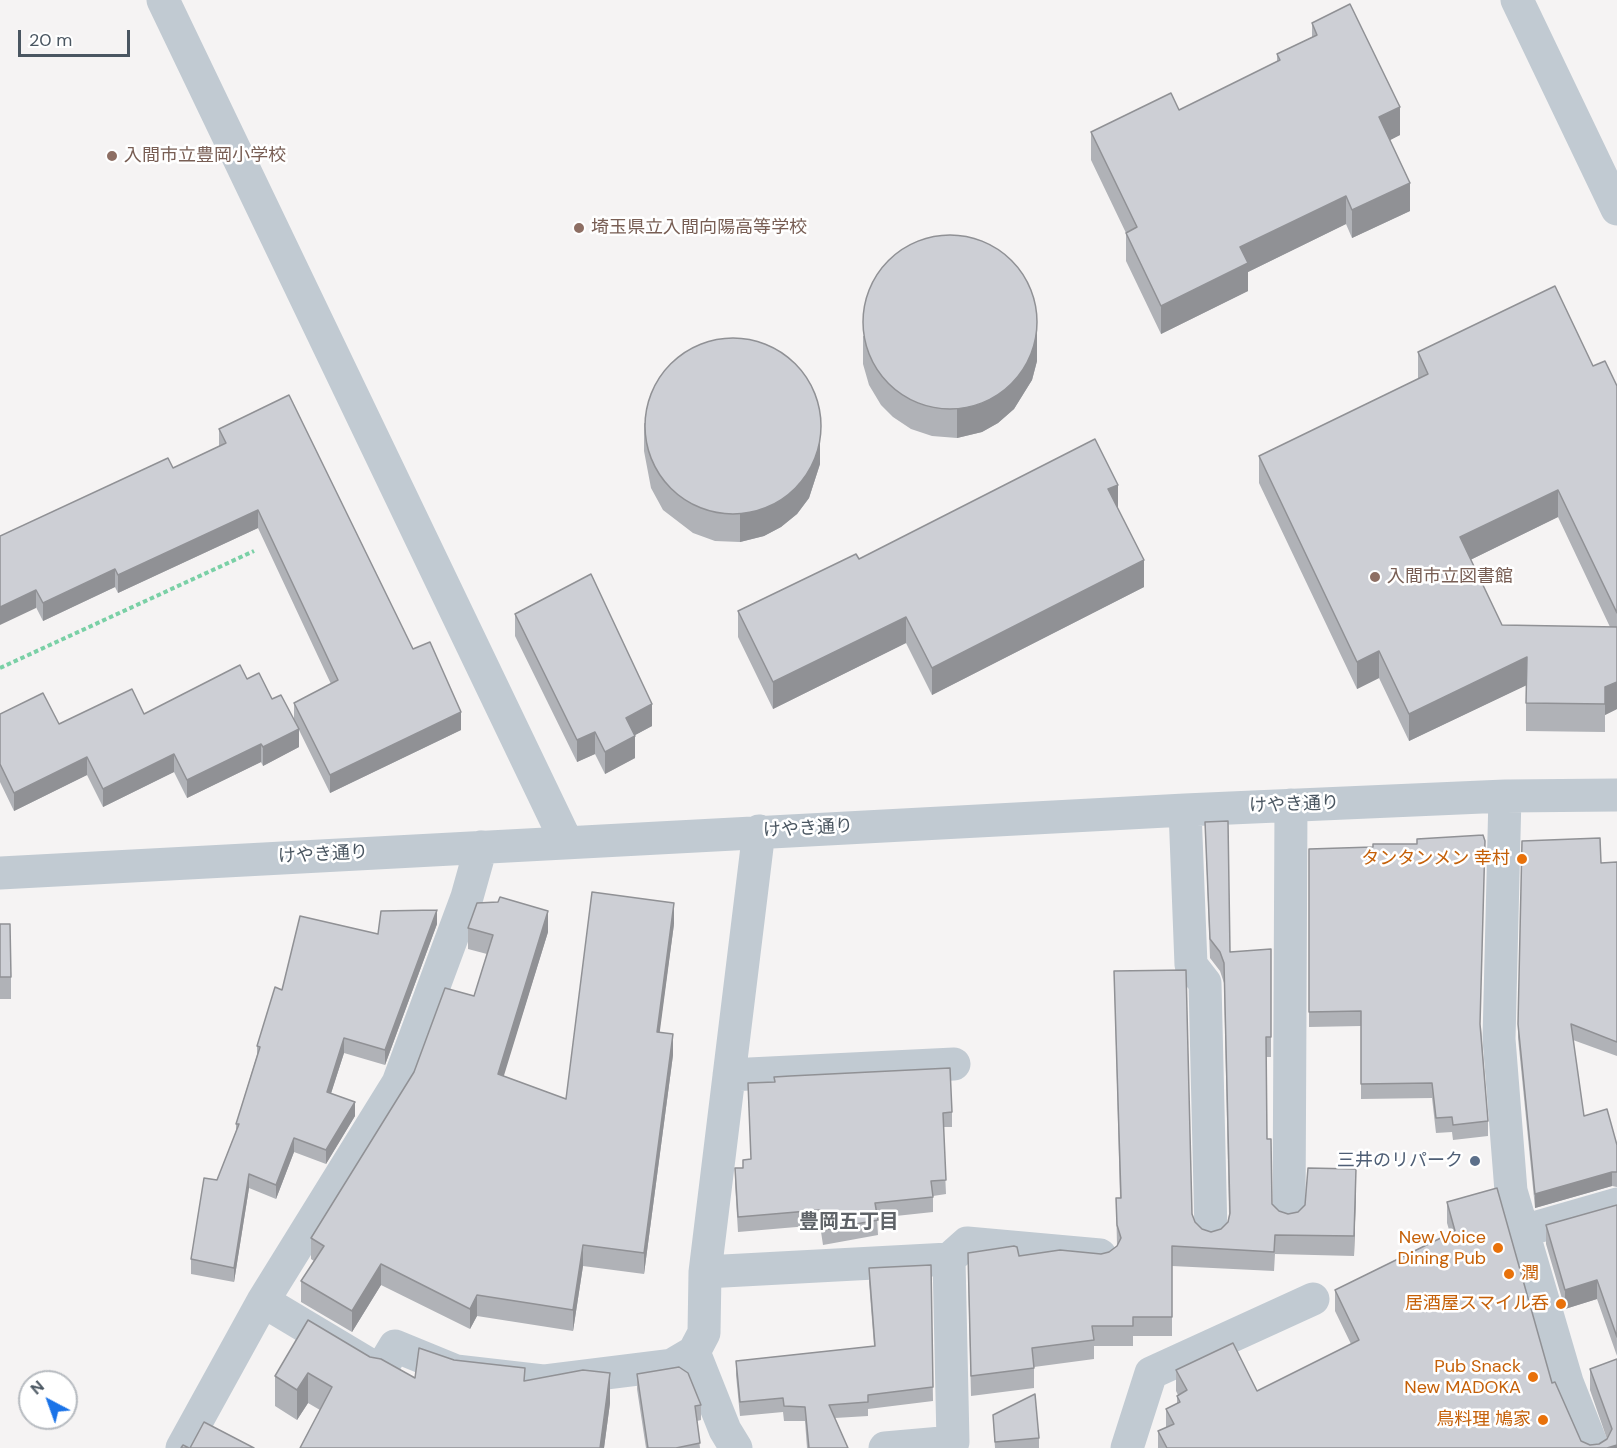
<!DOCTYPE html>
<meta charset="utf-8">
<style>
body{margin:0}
#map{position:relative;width:1617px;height:1448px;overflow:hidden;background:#f5f3f3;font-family:"DM Sans",sans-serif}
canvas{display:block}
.north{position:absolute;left:18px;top:1370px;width:60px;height:60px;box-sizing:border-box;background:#fff;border:2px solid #b7bbc0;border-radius:50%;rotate:319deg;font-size:16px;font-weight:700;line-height:24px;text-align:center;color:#4a5661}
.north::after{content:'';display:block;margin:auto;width:21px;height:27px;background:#1a73e8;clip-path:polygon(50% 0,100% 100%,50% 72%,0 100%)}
.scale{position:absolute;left:18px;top:30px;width:112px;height:27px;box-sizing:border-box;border:3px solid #4a5661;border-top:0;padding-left:8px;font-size:18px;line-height:21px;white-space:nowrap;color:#4a5661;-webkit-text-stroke:4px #fff;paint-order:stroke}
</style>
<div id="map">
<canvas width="1617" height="1448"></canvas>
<div class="north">N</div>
<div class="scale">20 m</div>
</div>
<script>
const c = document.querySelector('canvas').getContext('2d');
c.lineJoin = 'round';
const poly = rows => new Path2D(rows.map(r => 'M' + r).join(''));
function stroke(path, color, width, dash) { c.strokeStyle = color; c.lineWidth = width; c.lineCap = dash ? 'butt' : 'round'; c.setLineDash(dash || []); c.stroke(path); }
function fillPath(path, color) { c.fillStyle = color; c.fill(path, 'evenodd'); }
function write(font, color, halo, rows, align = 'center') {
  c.font = font + ' "DM Sans","Noto Sans JP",sans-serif'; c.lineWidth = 5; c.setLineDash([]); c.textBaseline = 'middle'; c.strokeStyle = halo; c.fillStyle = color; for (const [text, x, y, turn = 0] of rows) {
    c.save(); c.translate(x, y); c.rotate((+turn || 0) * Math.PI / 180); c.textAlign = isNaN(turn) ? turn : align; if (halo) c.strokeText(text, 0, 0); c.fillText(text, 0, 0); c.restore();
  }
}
stroke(poly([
 [0,668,254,551]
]), '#7ad0a6', 4, [4.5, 3]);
stroke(poly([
 [163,0,567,843],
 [1517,0,1617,209],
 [1505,796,1499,1039,1511,1191,1567,1382,1593,1448],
 [1185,810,1191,965,1205,983,1211,1233],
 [0,873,1185,810,1505,796,1617,795],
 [729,1075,954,1064],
 [1289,1215,1291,805],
 [1523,1231,1617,1204],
 [949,1259,967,1243,1100,1255],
 [705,1272,949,1259,953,1442,885,1448],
 [263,1301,380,1371,395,1346,456,1371,543,1381,672,1365,694,1352],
 [182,1448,263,1301,398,1083,467,897,481,847],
 [736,1448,725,1430,694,1352,704,1333,705,1272,759,831],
 [1127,1448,1151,1373,1313,1299]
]), '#c1cad2', 33);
fillPath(poly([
 [1312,23,1400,135,1389,140,1410,211,1352,238,1346,224,1248,272,1248,291,1161,334,1126,261,1126,233,1091,160,1091,132,1179,110,1277,62,1277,54,1312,37],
 [863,336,1037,361,1032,380,1014,409,998,423,982,432,957,438,932,436,911,429,893,417,881,405,869,385,863,364],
 [1418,352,1593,366,1617,386,1617,709,1605,715,1605,732,1526,731,1526,685,1409,741,1379,678,1357,689,1259,483,1259,456,1418,379],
 [1558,517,1610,627,1502,625,1470,560],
 [644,423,820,464,809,498,797,514,781,527,764,536,740,542,715,541,693,533,663,510,651,488,644,451],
 [219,429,413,649,461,730,330,793,299,730,299,747,263,766,261,762,187,798,174,772,103,807,87,775,14,811,0,782,0,714,59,724,144,714,247,679,272,699,294,720,294,703,331,684,258,528,118,593,115,587,43,621,0,536,173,468,219,446],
 [1118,509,1144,587,932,695,906,643,773,709,738,637,738,611,859,559],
 [515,614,652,726,635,735,635,758,605,774,595,754,577,762,515,636],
 [1205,822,1230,952,1271,949,1271,1057,1266,1057,1267,1139,1272,1204,1279,1211,1288,1214,1298,1212,1356,1189,1354,1256,1275,1254,1274,1271,1172,1266,1172,1336,1133,1336,1133,1346,1094,1346,1094,1359,1034,1367,1034,1388,971,1396,968,1273,1019,1256,1101,1254,1109,1252,1117,1246,1116,1198,1120,1198,1114,971,1195,1222,1202,1229,1211,1232,1221,1229,1228,1222,1229,1215,1224,983,1220,971,1210,958],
 [1309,849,1481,1027,1488,1121,1488,1136,1453,1140,1452,1132,1436,1133,1432,1098,1361,1099,1361,1026,1309,1027],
 [1617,862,1617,1056,1573,1040,1584,1116,1617,1145,1617,1187,1612,1186,1535,1208,1518,1038,1518,1024,1601,863],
 [0,924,11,977,11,999,0,999],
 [437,924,385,1065,344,1053,331,1093,355,1116,326,1164,294,1152,276,1199,249,1188,234,1282,191,1274,191,1259,217,1180,236,1131,236,1124,257,1055,257,1046,282,990,378,934],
 [674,924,659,1033,673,1055,644,1274,583,1266,573,1331,477,1316,470,1329,381,1285,352,1332,301,1302,301,1281,314,1261,311,1259,311,1238,474,996,487,954,468,949,468,928,548,932,503,1076,566,1099],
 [748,1083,952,1112,952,1127,943,1127,946,1194,933,1196,933,1212,877,1218,878,1235,823,1245,820,1225,738,1232,735,1183,735,1168,743,1168,743,1160,751,1159],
 [1447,1202,1552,1383,1581,1441,1590,1445,1599,1444,1607,1439,1590,1390,1590,1369,1617,1359,1617,1448,1158,1448,1158,1431,1166,1428,1166,1409,1177,1404,1177,1396,1178,1395,1176,1391,1176,1370,1257,1391,1351,1344,1335,1311,1335,1290,1450,1233,1447,1223],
 [1617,1205,1617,1356,1597,1299,1565,1309,1546,1244,1546,1225],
 [931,1265,933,1401,868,1409,868,1416,835,1418,848,1448,807,1448,805,1421,784,1421,783,1412,740,1416,736,1375,736,1361,874,1346,869,1282,869,1268],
 [370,1357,415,1378,454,1360,525,1381,610,1403,604,1448,300,1448,320,1410,308,1403,297,1420,275,1406,275,1376],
 [637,1374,701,1405,701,1420,697,1421,700,1448,646,1448,637,1389],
 [993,1415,1039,1438,1039,1448,995,1448]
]), '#b0b2b7');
fillPath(poly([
 [1400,107,1400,135,1379,146,1379,117],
 [1410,183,1410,211,1352,238,1352,210],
 [1346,196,1346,224,1248,272,1248,291,1161,334,1161,306,1240,247],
 [1037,311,1037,361,1032,380,1014,409,998,423,982,432,957,438,957,409],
 [820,415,820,464,809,498,797,514,781,527,764,536,740,542,740,514],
 [1118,485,1118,512,1108,489],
 [1558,490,1558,517,1460,565,1460,537],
 [258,510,258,528,118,593,118,575],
 [1144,560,1144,587,932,695,932,668],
 [115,569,115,587,43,621,43,603],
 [36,590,36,608,0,625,0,607],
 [906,617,906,643,773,709,773,682],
 [1379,651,1379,678,1357,689,1357,662],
 [1527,657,1527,685,1409,741,1409,714],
 [1617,682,1617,709,1605,715,1605,732,1605,687],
 [652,704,652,726,626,740,626,718],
 [461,712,461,730,330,793,330,775],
 [299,729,299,747,263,766,263,747],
 [595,732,595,754,577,762,577,740],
 [635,736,635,758,605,774,605,752],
 [261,744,261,762,187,798,187,780],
 [174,754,174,772,103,807,103,789],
 [87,757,87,775,14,811,14,793],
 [674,903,674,924,657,1053,657,1032],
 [437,910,437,924,385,1065,385,1050],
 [548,911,548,932,498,1095,498,1074],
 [673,1034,673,1055,644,1274,644,1253],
 [344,1038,344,1053,327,1106,327,1092],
 [355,1102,355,1116,326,1164,326,1150],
 [294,1138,294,1152,276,1199,276,1185],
 [1356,1169,1356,1189,1354,1256,1354,1236],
 [1612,1172,1612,1186,1535,1208,1535,1194],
 [249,1174,249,1188,234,1282,234,1268],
 [583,1245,583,1266,573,1331,573,1310],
 [381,1264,381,1285,352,1332,352,1311],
 [1597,1280,1597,1299,1565,1309,1565,1290],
 [477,1295,477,1316,470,1329,470,1309],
 [308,1373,308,1403,297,1420,297,1390],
 [610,1373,610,1403,604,1448,600,1448],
 [1617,1445,1617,1448,1607,1448]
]), '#909195');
const building = poly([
 [1350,4,1400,107,1379,117,1410,183,1352,210,1346,196,1240,247,1248,263,1161,306,1126,233,1137,227,1091,132,1171,93,1179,110,1280,60,1277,54,1317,35,1312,23,1350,4],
 '863 322a87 87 0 1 1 174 0a87 87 0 1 1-174 0Z',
 [1555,286,1593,366,1605,361,1617,386,1617,613,1558,490,1460,537,1502,625,1617,627,1617,682,1605,687,1605,704,1526,703,1527,657,1409,714,1379,651,1357,662,1259,456,1428,374,1418,352,1555,286],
 '645 426a88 88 0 1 1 176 0a88 88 0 1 1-176 0Z',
 [289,395,413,649,430,642,461,712,330,775,294,703,338,680,258,510,118,575,115,569,43,603,36,590,0,607,0,536,168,458,173,468,226,443,219,429,289,395],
 [1095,439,1118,485,1108,489,1144,560,932,668,906,617,773,682,738,611,856,554,859,559,1095,439],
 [591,574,652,704,626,718,635,736,605,752,595,732,577,740,515,614,591,574],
 [240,665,247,679,259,673,272,699,281,695,299,729,263,747,261,744,187,780,174,754,103,789,87,757,14,793,0,764,0,714,43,693,59,724,132,689,144,714,240,665],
 [1228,821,1230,952,1271,949,1271,1037,1266,1037,1267,1139,1271,1139,1272,1204,1279,1211,1288,1214,1298,1212,1305,1205,1308,1168,1356,1169,1354,1236,1275,1235,1274,1252,1172,1246,1172,1317,1133,1317,1133,1326,1092,1326,1094,1340,1032,1348,1034,1368,971,1376,968,1253,1014,1246,1017,1247,1019,1256,1060,1250,1101,1254,1109,1252,1117,1246,1121,1238,1117,1225,1116,1198,1121,1198,1114,971,1186,970,1192,1214,1195,1222,1202,1229,1211,1232,1221,1229,1228,1222,1230,1213,1224,963,1220,952,1210,939,1205,822,1228,821],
 [1483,835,1485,841,1480,1024,1488,1121,1453,1125,1452,1117,1436,1118,1432,1083,1361,1084,1361,1011,1309,1012,1309,849,1373,847,1373,844,1417,844,1417,839,1483,835],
 [1600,838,1601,863,1617,862,1617,1042,1571,1024,1584,1116,1607,1109,1617,1145,1617,1172,1612,1172,1535,1194,1518,1024,1522,841,1600,838],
 [592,892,674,903,657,1032,673,1034,644,1253,583,1245,573,1310,477,1295,470,1309,381,1264,352,1311,301,1281,324,1246,311,1238,414,1072,445,988,474,996,493,935,468,928,477,903,498,902,500,897,548,911,498,1074,566,1099,592,892],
 [437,910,385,1050,344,1038,327,1092,355,1102,326,1150,294,1138,276,1185,249,1174,234,1268,191,1259,204,1178,217,1180,239,1124,236,1124,260,1047,257,1046,275,987,282,990,300,916,378,934,381,911,437,910],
 [0,924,10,924,11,977,0,977,0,924],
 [950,1068,952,1112,943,1113,946,1180,931,1181,933,1197,875,1203,878,1220,823,1230,820,1210,738,1217,735,1168,743,1168,743,1160,751,1159,748,1083,775,1082,774,1077,790,1076,950,1068],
 [1497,1188,1552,1383,1555,1382,1581,1441,1590,1445,1599,1444,1607,1439,1612,1429,1590,1369,1617,1359,1617,1445,1607,1448,1167,1448,1158,1431,1174,1424,1166,1409,1180,1402,1177,1396,1187,1390,1176,1370,1233,1343,1257,1391,1359,1340,1335,1290,1455,1231,1447,1202,1497,1188],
 [1617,1205,1617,1337,1597,1280,1565,1290,1546,1225,1617,1205],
 [931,1265,933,1387,868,1395,868,1402,829,1405,848,1448,809,1448,805,1407,784,1406,783,1398,740,1402,736,1361,875,1346,869,1268,931,1265],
 [308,1320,370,1357,381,1359,415,1378,419,1348,454,1360,525,1368,524,1381,583,1370,610,1373,600,1448,300,1448,332,1387,308,1373,297,1390,275,1376,308,1320],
 [679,1367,688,1373,701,1405,695,1406,700,1443,676,1448,648,1448,637,1374,679,1367],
 [1035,1394,1039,1438,995,1442,993,1415,1035,1394],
 [204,1422,254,1448,190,1448,204,1422],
 [183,1445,189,1448,181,1448,183,1445]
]);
fillPath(building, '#cdcfd5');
stroke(building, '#909195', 1.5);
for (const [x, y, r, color] of [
 [112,156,6,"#8d6e63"],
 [579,228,6,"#8d6e63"],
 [1375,577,6,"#8d6e63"],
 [1522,859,6,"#e8710a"],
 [1475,1161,6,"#5c6f8a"],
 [1498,1248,6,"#e8710a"],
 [1509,1274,6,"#e8710a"],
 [1561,1304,6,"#e8710a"],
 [1533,1377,6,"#e8710a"],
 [1543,1420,6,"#e8710a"]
]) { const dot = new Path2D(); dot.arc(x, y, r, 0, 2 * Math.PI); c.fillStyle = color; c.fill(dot); stroke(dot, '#fff', 2); }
write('18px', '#785e54', '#fff', [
 ["入間市立豊岡小学校",124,156],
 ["埼玉県立入間向陽高等学校",591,228],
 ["入間市立図書館",1387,577]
], 'left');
write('18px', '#4a5661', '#fff', [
 ["けやき通り",1294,805,-2],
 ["けやき通り",808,829,-3],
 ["けやき通り",323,855,-3]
]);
write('18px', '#c56008', '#fff', [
 ["タンタンメン 幸村",1510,859],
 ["New Voice",1486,1238],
 ["Dining Pub",1486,1259],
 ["潤",1521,1274,"left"],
 ["居酒屋スマイル呑",1549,1304],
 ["Pub Snack",1521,1367],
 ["New MADOKA",1521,1388],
 ["鳥料理 鳩家",1531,1420]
], 'right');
write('18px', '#4e5e75', '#fff', [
 ["三井のリパーク",1463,1161]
], 'right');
write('bold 20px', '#5f6368', '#fff', [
 ["豊岡五丁目",849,1223]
]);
</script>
